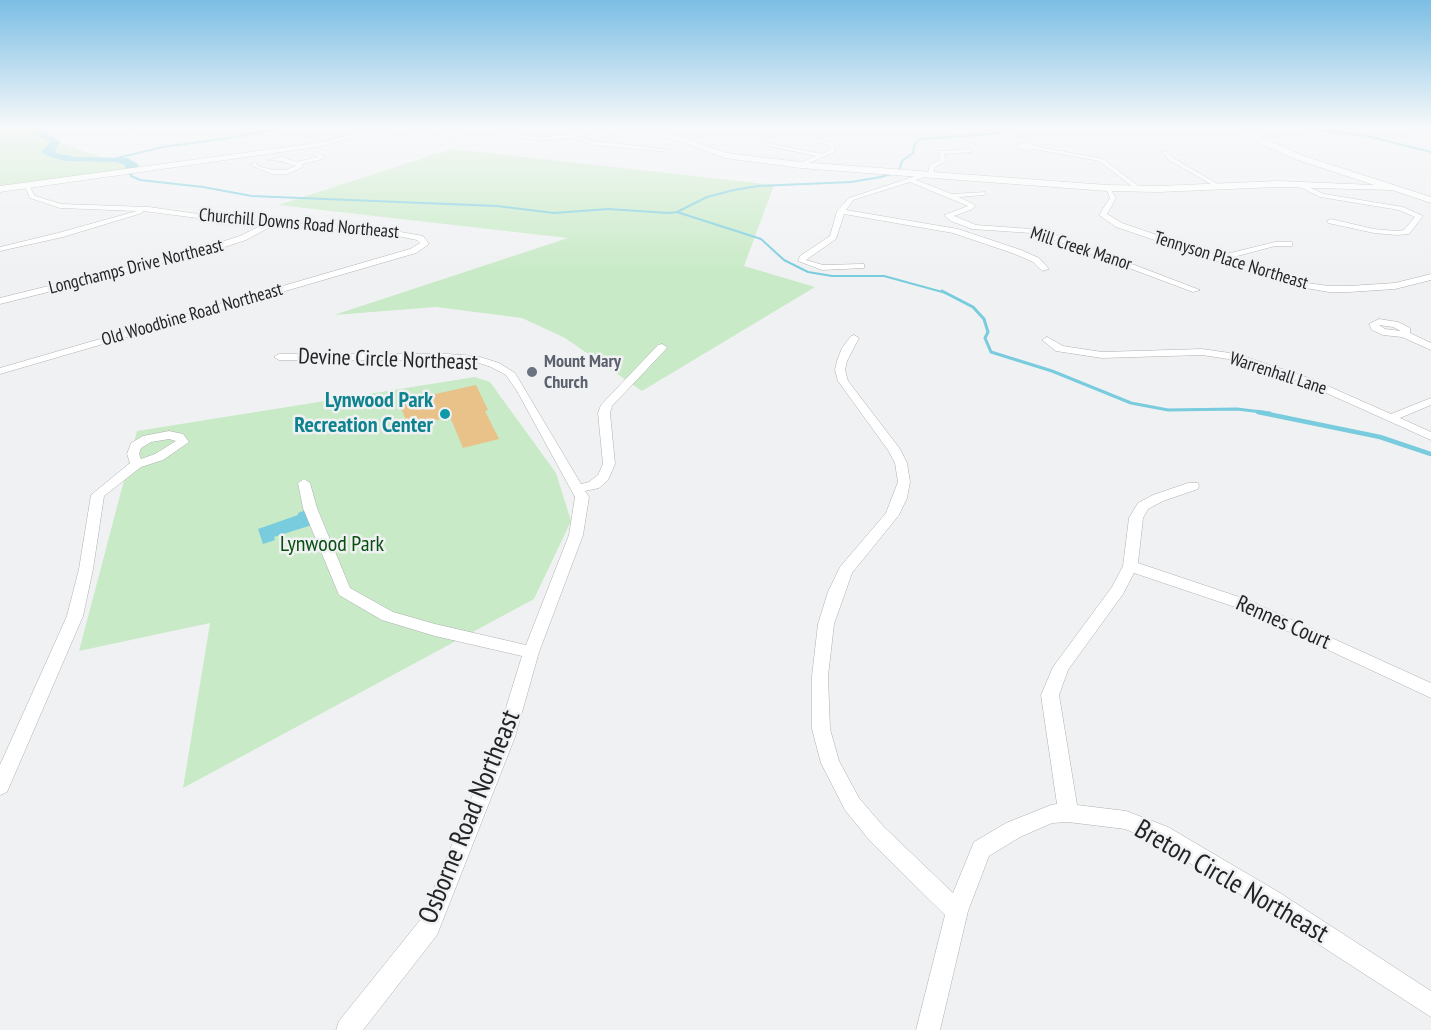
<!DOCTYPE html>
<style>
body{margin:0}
canvas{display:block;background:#f0f1f3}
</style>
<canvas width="1431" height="1030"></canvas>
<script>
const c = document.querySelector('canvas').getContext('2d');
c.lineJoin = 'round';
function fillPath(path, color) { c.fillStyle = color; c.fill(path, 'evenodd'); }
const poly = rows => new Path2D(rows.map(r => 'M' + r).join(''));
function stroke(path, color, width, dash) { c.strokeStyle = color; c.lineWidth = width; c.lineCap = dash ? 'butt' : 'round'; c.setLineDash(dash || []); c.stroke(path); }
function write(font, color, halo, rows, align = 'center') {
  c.font = font + ' "PT Sans Narrow",sans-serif'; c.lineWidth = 5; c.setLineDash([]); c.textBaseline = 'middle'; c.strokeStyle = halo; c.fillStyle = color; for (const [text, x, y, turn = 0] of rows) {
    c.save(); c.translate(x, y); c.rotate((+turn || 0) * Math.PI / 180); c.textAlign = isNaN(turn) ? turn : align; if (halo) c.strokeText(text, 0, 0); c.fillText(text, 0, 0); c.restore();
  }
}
fillPath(poly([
 [0,127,38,127,54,141,138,170,0,189],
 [452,149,774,185,744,266,815,287,642,391,565,338,522,318,436,307,334,315,568,238,278,205],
 [475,377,490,382,556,473,571,521,534,599,183,788,210,623,79,651,137,431]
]), '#c8eac6');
fillPath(poly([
 [43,127,50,127,47,133,61,142,55,149,56,153,76,157,128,158,139,165,130,175,125,173,125,165,116,162,66,161,50,157,41,152,50,142,37,135,37,131],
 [308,509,315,524,274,537,275,540,263,544,258,529,298,515,298,513]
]), '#78ccdd');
stroke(poly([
 [1298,127,1367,136,1431,152],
 [117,158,163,147,236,137,285,127],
 [131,170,131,176,140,180,203,187,252,196,497,206,554,213,608,209,669,213,677,212,707,197,734,190,758,186,851,182,881,177,894,173,900,168,902,161,913,153,915,143,920,139,991,134,1022,127],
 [677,212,761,239,784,260,808,272,832,276,884,276,946,293]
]), '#78ccdd', 2);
stroke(poly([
 [942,291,973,307,984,319,988,332,985,338,991,352,1052,371,1131,403,1168,410,1237,409,1270,413]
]), '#78ccdd', 3);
stroke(poly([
 [1258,412,1380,437,1431,454]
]), '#78ccdd', 4.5);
fillPath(poly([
 [476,385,488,410,485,411,499,439,463,448,450,417,408,426,399,402]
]), '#e9c28a');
const street = poly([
 [131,127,135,127,136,129,131,130,131,127],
 [407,127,458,131,461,133,460,139,455,140,455,134,425,133,407,127],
 [499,127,505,127,520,135,538,137,569,135,613,127,577,137,594,141,671,150,668,152,594,145,570,138,538,141,517,137,499,127],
 [1403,127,1431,127,1431,129,1406,129,1403,127],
 [808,135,833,144,836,151,800,167,798,164,816,156,764,145,767,143,822,154,830,150,829,146,806,138,808,135],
 [1026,142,1039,147,1103,159,1142,189,1137,190,1099,161,1034,149,1029,151,1015,146,1026,142],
 [970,149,972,152,944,154,946,161,935,167,933,174,916,180,952,194,986,192,984,195,959,197,975,205,973,209,954,216,957,217,976,225,1031,229,1051,233,1200,290,1193,292,1046,237,1031,233,972,229,951,221,944,215,968,206,910,182,853,200,846,210,958,229,1021,250,1039,258,1049,269,1042,271,1033,262,1015,254,953,233,844,214,836,239,806,260,823,265,861,264,864,264,864,268,822,270,798,261,800,256,830,236,837,211,849,198,928,172,930,165,940,160,939,151,970,149],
 [1162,151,1166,151,1173,158,1221,186,1216,187,1169,160,1162,151],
 [316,152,326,158,302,164,303,167,287,174,272,174,250,165,255,162,258,166,272,170,286,170,296,166,281,161,268,160,282,157,296,162,318,157,313,154,316,152],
 [24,184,28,184,35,196,61,204,149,207,255,222,373,227,423,236,429,244,416,253,0,374,0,368,410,249,420,243,417,240,373,231,270,227,246,240,212,251,0,304,0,298,206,247,240,236,260,226,143,211,142,213,63,237,0,251,0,247,58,233,137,211,60,208,30,198,24,184],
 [1298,184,1302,184,1324,194,1403,207,1423,216,1409,234,1397,235,1374,233,1328,223,1327,221,1331,219,1374,229,1397,231,1404,230,1415,217,1399,210,1320,197,1298,186,1298,184],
 [1105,187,1109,187,1116,198,1107,214,1122,223,1218,256,1275,242,1292,242,1292,246,1275,246,1226,259,1292,281,1329,286,1349,286,1395,283,1431,274,1431,280,1395,289,1349,292,1329,292,1288,285,1116,227,1099,215,1110,198,1105,187],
 [1379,319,1398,322,1410,328,1410,333,1431,343,1431,350,1402,337,1383,335,1372,330,1369,324,1379,319],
 [1379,325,1393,327,1401,331,1385,329,1379,325],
 [854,335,859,338,847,361,845,370,848,381,900,449,907,463,910,482,907,498,899,515,852,573,834,624,828,676,830,729,839,761,859,798,884,827,953,893,974,842,1006,823,1051,805,1057,804,1041,695,1053,667,1112,587,1123,566,1129,518,1138,503,1153,495,1188,483,1198,483,1199,486,1198,489,1163,501,1148,509,1143,518,1138,563,1248,600,1431,683,1431,698,1238,608,1134,573,1123,594,1068,670,1059,695,1077,805,1126,811,1168,827,1280,893,1431,991,1431,1017,1264,909,1154,841,1125,829,1068,822,1052,823,1020,837,989,856,968,911,940,1030,916,1030,945,915,870,841,845,810,821,763,812,729,812,676,818,624,828,592,840,567,886,513,898,482,895,463,888,450,838,381,835,370,837,361,842,348,851,336,854,335],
 [1047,337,1063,346,1102,352,1202,349,1237,354,1312,379,1391,414,1431,398,1431,405,1400,418,1431,432,1431,440,1304,383,1235,360,1202,355,1102,358,1056,351,1042,340,1047,337],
 [662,344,667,347,666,349,612,406,610,413,615,464,608,480,599,488,585,491,589,497,583,535,539,652,515,737,437,935,363,1030,336,1030,339,1021,421,919,497,737,522,656,435,636,382,620,339,595,303,508,298,483,304,479,310,483,317,508,350,588,393,612,435,624,526,645,569,535,575,497,517,391,506,375,491,367,476,362,447,360,279,360,274,357,279,354,447,354,477,356,499,363,515,373,581,484,589,482,598,475,603,464,598,413,601,405,658,345,662,344],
 [169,431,183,434,189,442,163,460,141,467,104,496,93,569,83,616,7,792,0,795,0,765,67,616,79,569,91,495,130,463,127,454,131,443,143,436,169,431],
 [169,439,176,441,155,454,141,459,139,454,141,448,151,442,169,439]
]);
const secondary = poly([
 [383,127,395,127,317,147,0,192,0,186,317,143,383,127],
 [610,127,625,127,681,137,726,153,800,162,1107,185,1158,186,1278,181,1374,185,1298,160,1265,146,1238,127,1247,127,1271,142,1304,156,1431,197,1431,203,1392,190,1278,187,1158,192,1107,191,800,168,725,158,679,141,610,127]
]);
stroke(street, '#afb0b2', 1);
stroke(secondary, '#afb0b2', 1);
fillPath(street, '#fff');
fillPath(secondary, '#fff');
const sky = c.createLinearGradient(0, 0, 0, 271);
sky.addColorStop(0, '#7bbee4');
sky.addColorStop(0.47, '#f8f9fa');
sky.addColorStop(1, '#f8f9fa00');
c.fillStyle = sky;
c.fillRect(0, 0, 1431, 271);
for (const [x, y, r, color] of [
 [532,372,6,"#6b7280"],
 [445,414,6,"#0f9aa8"]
]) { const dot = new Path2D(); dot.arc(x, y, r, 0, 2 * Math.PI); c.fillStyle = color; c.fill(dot); stroke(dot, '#f0f1f3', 2); }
write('18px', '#232425', '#f0f1f3', [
 ["Churchill Downs Road Northeast",299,224,5],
 ["Mill Creek Manor",1081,249,18],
 ["Tennyson Place Northeast",1231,261,17],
 ["Longchamps Drive Northeast",136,267,-14],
 ["Old Woodbine Road Northeast",192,315,-16],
 ["Warrenhall Lane",1278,374,18]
]);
write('bold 18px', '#5b616d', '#f0f1f3', [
 ["Mount Mary",544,362],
 ["Church",544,383]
], 'left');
write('22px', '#232425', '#f0f1f3', [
 ["Devine Circle Northeast",388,360,2],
 ["Rennes Court",1283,623,24]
]);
write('bold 22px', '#0d838f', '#f0f1f3', [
 ["Lynwood Park",433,401],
 ["Recreation Center",433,426]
], 'right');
write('22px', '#084f11', '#f0f1f3', [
 ["Lynwood Park",332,545]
]);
write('27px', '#232425', '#f0f1f3', [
 ["Osborne Road Northeast",470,817,-68],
 ["Breton Circle Northeast",1231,882,30]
]);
</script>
